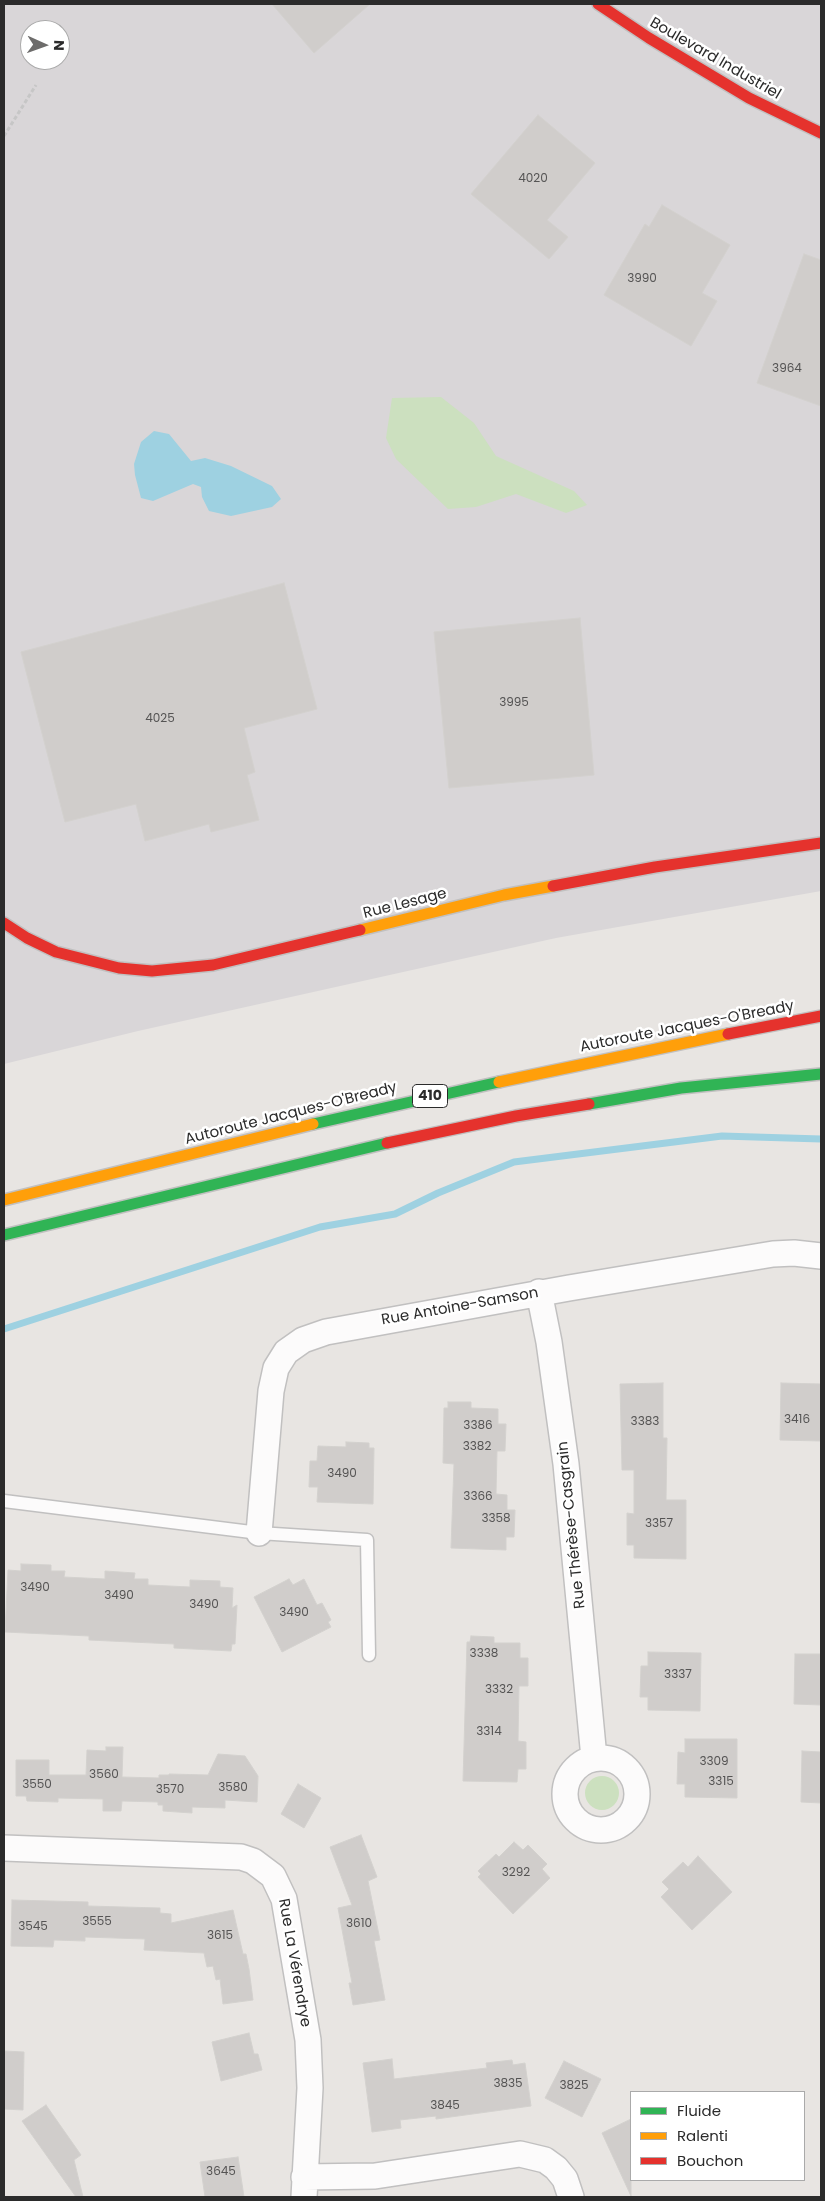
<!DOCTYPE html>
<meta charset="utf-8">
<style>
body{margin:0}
#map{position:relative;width:825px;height:2201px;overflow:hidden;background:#e8e5e2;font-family:Poppins,sans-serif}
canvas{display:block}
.frame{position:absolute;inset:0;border:5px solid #2b2b2b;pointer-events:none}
.legend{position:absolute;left:630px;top:2091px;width:175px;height:90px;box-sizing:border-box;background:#fff;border:1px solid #aaa;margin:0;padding:6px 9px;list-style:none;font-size:15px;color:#2b2b2b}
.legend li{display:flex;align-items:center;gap:10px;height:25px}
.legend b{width:25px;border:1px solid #aaa}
.north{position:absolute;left:20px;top:20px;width:50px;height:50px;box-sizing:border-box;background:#fff;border:1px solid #aaa;border-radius:50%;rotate:92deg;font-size:14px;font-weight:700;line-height:20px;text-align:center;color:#2b2b2b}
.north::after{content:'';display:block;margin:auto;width:18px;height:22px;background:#6d6c6b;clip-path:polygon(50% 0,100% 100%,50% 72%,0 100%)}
</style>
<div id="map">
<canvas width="825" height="2201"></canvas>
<div class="frame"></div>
<ul class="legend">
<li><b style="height:6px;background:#30b455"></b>Fluide</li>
<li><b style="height:6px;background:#ff9f0a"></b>Ralenti</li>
<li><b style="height:6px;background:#e5322d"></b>Bouchon</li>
</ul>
<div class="north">N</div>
</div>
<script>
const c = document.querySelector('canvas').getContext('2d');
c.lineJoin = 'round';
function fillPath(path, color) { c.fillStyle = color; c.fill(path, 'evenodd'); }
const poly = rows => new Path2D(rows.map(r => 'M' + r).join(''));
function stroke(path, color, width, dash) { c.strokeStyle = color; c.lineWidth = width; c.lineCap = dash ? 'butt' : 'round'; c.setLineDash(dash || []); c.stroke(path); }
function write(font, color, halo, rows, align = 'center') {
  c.font = font + ' Poppins,sans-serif'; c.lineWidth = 5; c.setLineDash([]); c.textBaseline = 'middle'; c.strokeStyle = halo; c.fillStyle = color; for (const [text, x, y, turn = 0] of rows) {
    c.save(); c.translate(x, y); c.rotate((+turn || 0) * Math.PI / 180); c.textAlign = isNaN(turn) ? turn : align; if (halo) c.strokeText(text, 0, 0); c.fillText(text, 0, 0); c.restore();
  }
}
fillPath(poly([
 [4,4,821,4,821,891,556,938,138,1031,4,1064],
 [30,30,60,30,60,60,30,60]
]), '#d9d6d8');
fillPath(poly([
 [441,397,474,423,496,456,574,491,587,505,566,513,516,494,476,507,448,509,396,459,386,438,392,398],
 '585 1793a17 17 0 1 1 34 0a17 17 0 1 1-34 0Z'
]), '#cce0bf');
fillPath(poly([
 [154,431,169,434,191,461,205,458,231,466,272,486,281,499,272,507,231,516,209,511,202,497,201,487,193,484,153,501,141,498,135,475,134,464,141,442]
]), '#9ed1e1');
stroke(poly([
 [4,1329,320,1227,395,1214,438,1193,514,1162,722,1136,821,1139]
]), '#9ed1e1', 7);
const building = poly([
 [272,4,370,4,314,53,272,4],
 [538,115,595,163,547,220,568,237,549,259,471,194,538,115],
 [662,205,730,245,702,293,717,301,691,346,604,295,645,224,649,227,662,205],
 [804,254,821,260,821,406,757,383,804,254],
 [284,583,317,709,244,728,255,772,247,775,259,820,211,832,209,824,145,841,136,804,65,822,21,652,284,583],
 [580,618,594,775,449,788,434,632,580,618],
 [663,1383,663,1438,667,1438,666,1500,686,1500,686,1559,634,1558,634,1545,627,1545,627,1513,634,1514,634,1470,622,1470,620,1384,663,1383],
 [781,1383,821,1384,821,1441,780,1440,781,1383],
 [448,1402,471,1402,471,1408,498,1409,498,1424,506,1424,505,1451,497,1451,496,1494,507,1495,507,1510,515,1510,514,1537,506,1537,506,1550,451,1548,454,1464,443,1463,444,1408,448,1408,448,1402],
 [346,1442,369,1443,369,1448,374,1448,373,1504,317,1502,318,1487,309,1487,310,1461,317,1461,318,1446,346,1447,346,1442],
 [21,1564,51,1565,51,1571,65,1571,64,1577,105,1579,105,1571,135,1573,134,1579,148,1579,148,1585,190,1587,190,1580,220,1581,220,1587,233,1588,232,1608,237,1605,235,1644,232,1644,231,1651,174,1648,174,1644,89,1640,89,1636,5,1632,8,1570,21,1571,21,1564],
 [289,1579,293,1585,304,1579,317,1605,322,1603,331,1620,328,1622,331,1627,282,1652,254,1597,289,1579],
 [471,1636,494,1637,494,1643,520,1643,520,1658,528,1658,528,1686,519,1686,518,1741,526,1742,526,1769,518,1769,517,1782,463,1781,467,1642,470,1642,471,1636],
 [648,1652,701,1653,700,1711,648,1710,648,1697,640,1697,641,1666,648,1666,648,1652],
 [795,1654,821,1654,821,1705,794,1704,795,1654],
 [685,1739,737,1739,737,1798,685,1797,685,1784,677,1784,678,1752,685,1753,685,1739],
 [106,1747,123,1747,122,1777,159,1778,159,1775,169,1775,169,1774,208,1775,218,1754,245,1756,258,1776,257,1802,225,1800,225,1808,192,1807,192,1813,163,1811,163,1805,158,1805,158,1802,122,1801,121,1811,103,1811,103,1799,58,1798,58,1802,27,1801,26,1796,16,1796,16,1760,49,1760,49,1775,86,1775,87,1750,106,1751,106,1747],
 [802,1751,821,1752,821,1803,801,1802,802,1751],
 [298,1784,321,1798,304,1828,281,1814,298,1784],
 [361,1835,377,1877,368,1881,380,1940,374,1941,385,2000,353,2005,349,1983,352,1983,338,1908,352,1905,330,1847,361,1835],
 [514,1842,523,1850,528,1845,547,1864,542,1869,550,1878,513,1914,478,1877,481,1874,478,1871,496,1854,499,1857,514,1842],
 [698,1856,732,1892,692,1930,661,1897,669,1889,662,1882,683,1862,688,1867,698,1856],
 [12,1900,88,1902,88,1906,160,1908,160,1913,171,1914,171,1923,233,1910,243,1954,246,1954,249,1969,253,2000,223,2004,220,1979,216,1980,213,1966,207,1967,204,1953,144,1950,145,1939,85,1937,85,1941,54,1940,53,1947,11,1946,12,1900],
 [249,2033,254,2054,258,2054,262,2070,221,2081,212,2042,249,2033],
 [4,2051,24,2052,23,2110,4,2109,4,2051],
 [392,2059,394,2079,487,2068,486,2063,512,2060,513,2065,525,2063,531,2106,436,2119,436,2116,400,2120,401,2128,372,2132,363,2063,392,2059],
 [564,2061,601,2079,582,2117,545,2098,564,2061],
 [46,2105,81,2155,74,2160,83,2197,76,2197,22,2121,46,2105],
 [631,2119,631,2196,602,2133,631,2119],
 [238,2157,244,2197,205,2197,200,2162,238,2157]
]);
fillPath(building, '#d0cdcb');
stroke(building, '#d3d1ce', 1);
const lane = poly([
 [4,1501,259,1533,367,1540,369,1655]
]);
const street = poly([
 [539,1292,549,1342,566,1464,594,1758],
 [259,1533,271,1391,276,1368,286,1352,303,1340,326,1332,569,1288,773,1254,794,1253,821,1256],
 '565 1794a36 36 0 1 1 72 0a36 36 0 1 1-72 0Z',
 [4,1848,241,1857,253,1861,273,1876,284,1899,308,2040,310,2088,304,2197],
 [304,2177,375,2176,520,2154,545,2160,556,2168,565,2179,571,2197]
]);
const fast = poly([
 [589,1104,681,1088,821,1074],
 [313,1124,499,1082],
 [4,1235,387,1143]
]);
const slow = poly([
 [360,930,504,895,553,886],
 [499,1082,728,1034],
 [4,1200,313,1124]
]);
const jam = poly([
 [598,4,649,38,749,98,821,133],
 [553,886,655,867,821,843],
 [4,923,27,938,56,952,119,968,152,971,213,965,360,930],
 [728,1034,821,1016],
 [387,1143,516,1116,589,1104]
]);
stroke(lane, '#c1c0c0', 15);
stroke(street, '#c1c0c0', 28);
stroke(fast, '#c1c0c0', 14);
stroke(slow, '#c1c0c0', 14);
stroke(jam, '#c1c0c0', 14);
stroke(poly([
 [4,136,36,85]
]), '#c6c6c6', 3, [4, 2.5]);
stroke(lane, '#fcfbfb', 12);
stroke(street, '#fcfbfb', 25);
stroke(fast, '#30b455', 11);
stroke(slow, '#ff9f0a', 11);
stroke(jam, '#e5322d', 11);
write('12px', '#555454', null, [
 ["4020",533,179],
 ["3990",642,279],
 ["3964",787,369],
 ["3995",514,703],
 ["4025",160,719],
 ["3416",797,1420],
 ["3383",645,1422],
 ["3386",478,1426],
 ["3382",477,1447],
 ["3490",342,1474],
 ["3366",478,1497],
 ["3358",496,1519],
 ["3357",659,1524],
 ["3490",35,1588],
 ["3490",119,1596],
 ["3490",204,1605],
 ["3490",294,1613],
 ["3338",484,1654],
 ["3337",678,1675],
 ["3332",499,1690],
 ["3314",489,1732],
 ["3309",714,1762],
 ["3560",104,1775],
 ["3315",721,1782],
 ["3550",37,1785],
 ["3580",233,1788],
 ["3570",170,1790],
 ["3292",516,1873],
 ["3555",97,1922],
 ["3610",359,1924],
 ["3545",33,1927],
 ["3615",220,1936],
 ["3835",508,2084],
 ["3825",574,2086],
 ["3845",445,2106],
 ["3645",221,2172]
]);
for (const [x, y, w] of [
 [430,1096,35]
]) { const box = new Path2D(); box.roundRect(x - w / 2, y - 11.5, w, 23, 4); c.fillStyle = '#fff'; c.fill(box); stroke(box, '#2b2b2b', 1); }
write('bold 14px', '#2b2b2b', null, [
 ["410",430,1096]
]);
write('15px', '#2b2b2b', '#fff', [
 ["Boulevard Industriel",715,59,30],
 ["Rue Lesage",405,904,-14],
 ["Autoroute Jacques-O'Bready",687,1027,-11],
 ["Autoroute Jacques-O'Bready",291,1114,-14],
 ["Rue Antoine-Samson",460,1307,-10],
 ["Rue Thérèse-Casgrain",572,1525,-96],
 ["Rue La Vérendrye",294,1963,80]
]);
</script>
